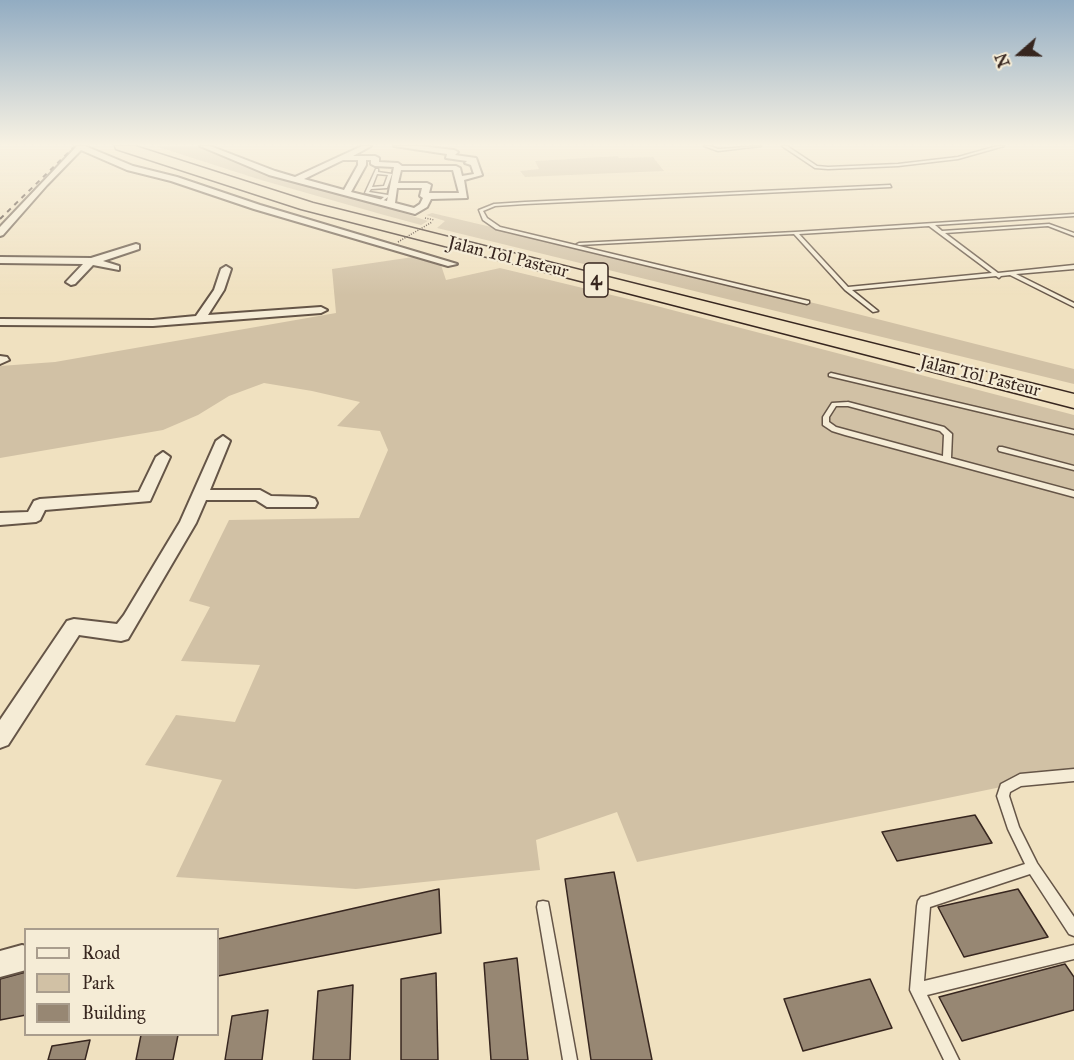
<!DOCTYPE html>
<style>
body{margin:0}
#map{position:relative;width:1074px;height:1060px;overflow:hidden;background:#f0e1c0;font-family:"IM FELL Great Primer",serif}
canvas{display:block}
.legend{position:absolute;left:24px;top:928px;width:195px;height:108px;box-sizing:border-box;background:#f5ecd6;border:2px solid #a99d8d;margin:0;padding:8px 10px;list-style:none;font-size:18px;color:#37261f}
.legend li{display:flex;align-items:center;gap:12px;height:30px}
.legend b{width:30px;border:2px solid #a99d8d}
.north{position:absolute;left:990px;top:24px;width:60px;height:60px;-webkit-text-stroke:4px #f5ecd6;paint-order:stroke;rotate:250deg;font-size:16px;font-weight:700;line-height:24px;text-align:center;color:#37261f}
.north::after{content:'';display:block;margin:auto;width:21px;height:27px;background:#37261f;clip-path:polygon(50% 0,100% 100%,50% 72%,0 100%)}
</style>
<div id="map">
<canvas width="1074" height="1060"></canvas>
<ul class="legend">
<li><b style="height:8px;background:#f5ecd6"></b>Road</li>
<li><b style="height:16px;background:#d1c1a5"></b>Park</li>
<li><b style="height:16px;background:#978773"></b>Building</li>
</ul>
<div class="north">N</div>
</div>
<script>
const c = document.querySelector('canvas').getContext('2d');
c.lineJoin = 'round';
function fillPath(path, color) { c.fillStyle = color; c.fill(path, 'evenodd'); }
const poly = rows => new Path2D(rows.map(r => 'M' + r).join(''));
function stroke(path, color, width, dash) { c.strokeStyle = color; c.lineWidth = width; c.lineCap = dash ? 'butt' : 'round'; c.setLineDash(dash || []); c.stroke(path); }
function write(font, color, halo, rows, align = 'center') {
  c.font = font + ' "IM FELL Great Primer",serif'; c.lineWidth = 4.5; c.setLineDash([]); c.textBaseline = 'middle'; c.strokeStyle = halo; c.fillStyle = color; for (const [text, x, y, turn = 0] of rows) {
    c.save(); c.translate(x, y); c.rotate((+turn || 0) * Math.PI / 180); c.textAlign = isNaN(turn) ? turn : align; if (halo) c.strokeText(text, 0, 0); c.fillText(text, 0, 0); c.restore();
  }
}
fillPath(poly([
 [155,146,197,146,241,163,403,210,400,212,428,221,421,225,384,215,261,180],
 [618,156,619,158,653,157,664,171,525,177,520,171,539,169,535,161],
 [432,213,822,305,1074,369,1074,384,437,228,445,221,426,215],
 [413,257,441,265,446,280,500,268,649,304,1074,415,1074,772,637,862,617,812,536,840,540,870,356,889,176,877,222,780,145,765,176,715,235,722,260,665,181,661,210,607,189,601,229,520,359,518,388,450,380,431,337,426,360,402,312,391,264,383,229,396,198,415,163,430,0,458,0,366,55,362,336,313,332,269]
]), '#d1c1a5');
const building = poly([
 [975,815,992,843,897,861,882,832,975,815],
 [614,872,652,1060,591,1060,565,879,614,872],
 [439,889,441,933,218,976,218,939,439,889],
 [1018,889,1048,937,964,957,938,907,1018,889],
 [517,958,528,1060,491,1060,484,963,517,958],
 [1065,964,1074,977,1074,1010,962,1041,939,997,1065,964],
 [26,972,26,1015,0,1020,0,979,26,972],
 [436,973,438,1060,401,1060,401,979,436,973],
 [870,979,892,1028,803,1051,784,999,870,979],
 [353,985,350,1060,313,1060,318,991,353,985],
 [268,1010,262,1060,225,1060,232,1016,268,1010],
 [141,1035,178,1035,173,1060,136,1060,141,1035],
 [90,1040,85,1060,48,1060,52,1046,90,1040]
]);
fillPath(building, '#978773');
stroke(building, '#37261f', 1.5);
const lane = poly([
 [704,146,710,146,718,149,761,146,718,151,704,146],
 [782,146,787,146,817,166,828,167,898,164,958,157,997,146,1004,146,958,159,898,166,828,169,815,168,782,146],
 [376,169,378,169,378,172,392,174,387,188,371,189,369,192,388,195,388,197,380,203,378,202,384,197,365,193,376,169],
 [377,174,388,175,384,186,372,187,377,174],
 [890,185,891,187,525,204,495,206,483,211,487,218,500,227,809,301,809,303,807,304,496,229,483,220,479,210,494,204,525,202,890,185],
 [1074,214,1074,216,935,225,942,231,1049,224,1074,233,1074,236,1048,226,945,233,998,273,1074,265,1074,269,1016,274,1074,303,1074,307,1010,275,1001,276,999,278,996,276,852,290,878,311,873,312,845,290,794,234,579,245,577,244,579,243,795,232,1074,214],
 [929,226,992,273,848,287,799,234,929,226],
 [831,373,1074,430,1074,434,829,376,829,374,831,373],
 [848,402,944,427,952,434,951,458,1074,491,1074,497,845,435,832,431,823,425,823,417,832,403,848,402],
 [836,406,848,406,940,431,944,435,943,456,836,427,829,422,829,417,836,406],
 [999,447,1002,447,1074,466,1074,470,999,451,998,449,999,447],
 [1074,769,1074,781,1021,786,1010,792,1009,796,1019,827,1037,863,1074,917,1074,936,1069,934,1030,874,930,907,924,981,1074,945,1074,959,927,995,959,1060,944,1060,910,990,917,906,918,901,921,897,926,896,1025,864,1008,829,997,796,1001,784,1020,774,1074,769],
 [543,901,548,902,549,907,577,1060,563,1060,537,907,538,902,543,901]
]);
const street = poly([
 [77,146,85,146,133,166,177,177,260,205,457,264,448,266,254,209,171,181,127,170,81,150,47,185,3,235,0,236,0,227,77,146],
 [200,146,210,146,275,171,295,177,362,146,371,146,353,156,375,156,379,158,379,162,398,163,402,166,456,166,460,168,462,176,474,174,471,165,465,163,467,161,446,158,447,154,394,146,420,146,454,150,458,152,455,155,476,158,482,175,464,180,467,198,431,199,427,207,415,214,269,175,200,146],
 [343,160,358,160,358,165,344,190,304,179,343,160],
 [366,160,371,160,371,164,375,166,394,167,387,201,351,192,366,165,366,160],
 [401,170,453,170,459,193,429,193,431,185,427,183,398,183,401,170],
 [397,188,422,188,420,196,423,198,420,204,414,208,395,203,397,188],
 [136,244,139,245,139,249,103,261,119,266,119,270,93,265,75,284,71,285,66,282,83,264,0,263,0,257,91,258,136,244],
 [226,266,231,269,224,290,208,315,321,307,327,310,321,313,153,326,0,325,0,319,153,320,196,316,214,290,221,269,226,266],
 [0,356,7,357,9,360,0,364,0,356],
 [223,436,230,441,210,490,260,490,271,496,309,497,315,499,317,503,315,507,267,507,256,500,206,500,196,523,128,639,121,641,79,635,8,745,0,748,0,720,67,621,74,619,117,624,124,615,180,522,216,441,223,436],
 [163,452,170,457,150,501,45,510,40,520,36,522,0,525,0,513,28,512,34,501,40,499,139,492,156,457,163,452],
 [22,945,26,946,26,970,0,977,0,951,22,945]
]);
const highway = poly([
 [115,146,135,146,313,203,1074,394,1074,408,301,209,116,149,115,146]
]);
stroke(lane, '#655547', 3);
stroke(street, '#655547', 4);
stroke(highway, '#37261f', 3);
stroke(poly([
 [425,218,434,220]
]), '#37261f', 1.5, [1, 1.5]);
fillPath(lane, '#f5ecd6');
fillPath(street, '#f5ecd6');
fillPath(highway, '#f0e1c0');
stroke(poly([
 [0,219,75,146]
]), '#37261f', 2, [5, 5]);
stroke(poly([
 [398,242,432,222]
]), '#37261f', 1.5, [1, 1.5]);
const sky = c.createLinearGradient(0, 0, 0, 295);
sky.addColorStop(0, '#92acc2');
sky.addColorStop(0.49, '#f8f2e3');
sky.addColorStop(1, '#f8f2e300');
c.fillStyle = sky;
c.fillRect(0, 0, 1074, 295);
write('18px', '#37261f', '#f5ecd6', [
 ["Jalan Tol Pasteur",508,258,14],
 ["Jalan Tol Pasteur",980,377,14]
]);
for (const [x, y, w] of [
 [596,280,24]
]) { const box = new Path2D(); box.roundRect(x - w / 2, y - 17, w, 34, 4.5); c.fillStyle = '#f5ecd6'; c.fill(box); stroke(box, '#37261f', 1.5); }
write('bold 20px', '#37261f', null, [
 ["4",596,280]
]);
</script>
